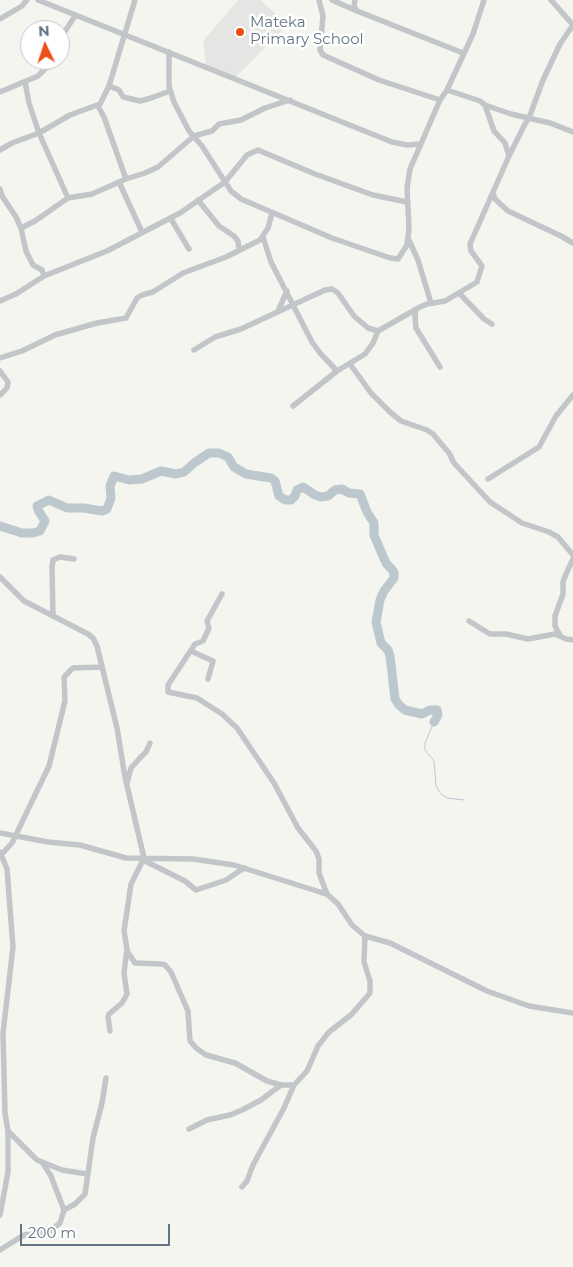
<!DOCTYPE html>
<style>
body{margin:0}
#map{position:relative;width:573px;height:1267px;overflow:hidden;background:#f5f5f0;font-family:Montserrat,sans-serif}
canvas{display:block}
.north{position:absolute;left:20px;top:20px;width:50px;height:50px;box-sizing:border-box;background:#fff;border:1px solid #c0c7cd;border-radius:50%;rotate:356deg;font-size:14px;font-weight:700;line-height:20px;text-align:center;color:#627483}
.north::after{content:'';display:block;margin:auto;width:18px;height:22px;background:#ed4f18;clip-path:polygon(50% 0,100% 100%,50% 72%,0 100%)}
.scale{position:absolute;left:20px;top:1224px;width:150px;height:22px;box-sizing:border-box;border:2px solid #627483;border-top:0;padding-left:6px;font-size:15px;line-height:18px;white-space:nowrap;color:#627483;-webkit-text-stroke:4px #fff;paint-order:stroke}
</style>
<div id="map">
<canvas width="573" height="1267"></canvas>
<div class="north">N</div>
<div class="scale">200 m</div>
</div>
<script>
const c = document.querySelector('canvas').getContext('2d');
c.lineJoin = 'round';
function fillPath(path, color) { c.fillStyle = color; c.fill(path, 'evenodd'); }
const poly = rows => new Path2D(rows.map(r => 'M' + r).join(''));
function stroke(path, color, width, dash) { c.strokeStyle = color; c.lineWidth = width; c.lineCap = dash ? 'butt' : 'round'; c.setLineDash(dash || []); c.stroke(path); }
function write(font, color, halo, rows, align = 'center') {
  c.font = font + ' Montserrat,sans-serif'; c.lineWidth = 5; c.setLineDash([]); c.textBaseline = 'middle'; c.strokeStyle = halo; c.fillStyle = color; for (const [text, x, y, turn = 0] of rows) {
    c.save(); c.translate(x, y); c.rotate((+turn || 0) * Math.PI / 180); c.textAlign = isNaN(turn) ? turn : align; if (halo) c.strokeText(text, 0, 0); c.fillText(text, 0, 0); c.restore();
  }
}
fillPath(poly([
 [238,0,260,0,288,24,235,78,206,67,203,41]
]), '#e5e6e4');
stroke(poly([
 [434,722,425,743,425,750,434,761,436,786,441,794,447,798,464,800]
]), '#bcc8cd', 1);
stroke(poly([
 [0,526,22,533,33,533,40,531,45,521,38,510,37,506,49,500,67,508,84,508,102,511,107,509,111,498,110,486,114,476,129,480,142,479,161,471,176,474,184,472,194,463,209,453,219,453,228,457,234,467,246,474,271,478,275,481,279,496,285,500,291,500,295,496,297,490,303,487,315,495,321,497,328,496,335,490,342,489,349,493,360,494,367,512,374,523,374,535,379,547,386,563,394,572,394,578,384,591,380,600,376,622,381,643,388,650,390,656,395,699,399,705,405,710,422,714,430,710,437,710,438,715,434,722]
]), '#bcc8cd', 9);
stroke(poly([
 [38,0,392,142,407,145,420,144],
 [319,0,323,16,320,50,323,55,379,80,440,100],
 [332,0,357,11],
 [355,0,354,7,357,11,463,53],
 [551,0,573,25],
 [0,19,22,6,27,0],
 [60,39,75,16],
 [169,52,169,86,174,102,189,131,202,146,231,191,241,199,332,238,390,258,398,259,407,245,409,228,407,188,410,169,440,100,447,90,473,34,484,0],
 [25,82,29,103,39,133,68,198],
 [109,86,119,90,123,97,140,101,151,98,170,91],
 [0,92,38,76,50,64,51,60],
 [485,105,511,114,550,123,573,132],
 [98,106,104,117,126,179,145,173,158,167,194,136,212,131,219,124,241,120,265,108,290,100],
 [0,150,12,143,39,133,70,115,100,104,109,86,135,0],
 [509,156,525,124,529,118,543,80,560,44,573,25],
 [119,182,142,232],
 [0,189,2,196,16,217,21,228,26,251,33,265,42,270,44,276],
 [493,193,495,199,508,211,561,236,573,243],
 [198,200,219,226,234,236,238,241,239,250],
 [171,219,189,249],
 [21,228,35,221,68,198,92,194,126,179],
 [263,237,271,262,312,342,320,353,337,371],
 [408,238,418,260,431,303],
 [459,293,484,319,492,324],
 [0,301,16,294,44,276,107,251,180,213,225,182,247,155,258,150,315,174,373,195,407,202],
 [416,309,415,317,416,328,440,367],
 [278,311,287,291],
 [194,350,215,337,241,329,325,290,332,289,338,293,354,316,368,328,378,331,420,307,427,304,445,301,477,282,482,266,471,251,470,244,509,156,505,143,494,131,485,105,480,101,447,90],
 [0,358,22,351,55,335,97,323,126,318,137,298,142,295,153,292,183,273,226,257,260,240,268,228,272,213],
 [350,364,371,393,390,412,401,421,427,430,433,434,449,453,454,463,490,502,522,523,549,532,558,537,573,555],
 [0,371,8,382,7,388,0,395],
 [293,406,337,371,365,354,373,343,378,331],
 [488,479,539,447,556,416,573,395],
 [0,577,24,601,88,634,93,638,97,646,117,728,125,777,144,858,131,884,124,931,127,949,124,973,127,994,122,1003,109,1014,108,1017,110,1031],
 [222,594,207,621,209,628,203,641,195,644,168,685,168,692,197,698,222,714,237,728,274,783,298,828,316,851,319,859,319,873,327,894],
 [53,616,52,567,53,560,60,557,74,559],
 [469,621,490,634,506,634,528,639,555,634,566,639,573,640],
 [560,635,555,626,555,616,563,594,563,582,566,574,573,559],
 [191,651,213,661,208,679],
 [127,783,131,768,140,758,146,752,150,743],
 [0,833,48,842,80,845,126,858,193,859,234,865,320,892,327,894,338,904,352,925,365,936,390,943,487,991,529,1006,573,1013],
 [0,852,7,869,13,947,3,1033,5,1113,8,1131,8,1172,0,1215],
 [2,854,12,843,49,766,65,701,64,677,73,668,102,667],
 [143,860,185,881,196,890,226,880,244,868],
 [127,951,135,963,161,964,165,965,171,972,188,1011,190,1041,196,1048,206,1055,235,1063,267,1081,281,1085,294,1085],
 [189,1129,207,1120,230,1115,242,1110,261,1100,281,1085],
 [8,1131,37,1160,62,1170,87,1174],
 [42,1162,51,1176,64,1210],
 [242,1187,247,1181,253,1165,284,1108,294,1085,307,1071,318,1046,329,1032,352,1014,370,993,370,981,364,962,365,936],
 [0,1250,24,1235,50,1231,60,1223,64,1210,75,1204,85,1194,93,1138,102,1103,106,1078]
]), '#c2c6c9', 5.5);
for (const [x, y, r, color] of [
 [240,32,5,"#ed4f18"]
]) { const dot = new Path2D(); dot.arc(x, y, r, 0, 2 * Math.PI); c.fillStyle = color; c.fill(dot); stroke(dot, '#fff', 2); }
write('15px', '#627483', '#fff', [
 ["Mateka",250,23],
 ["Primary School",250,40]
], 'left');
</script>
